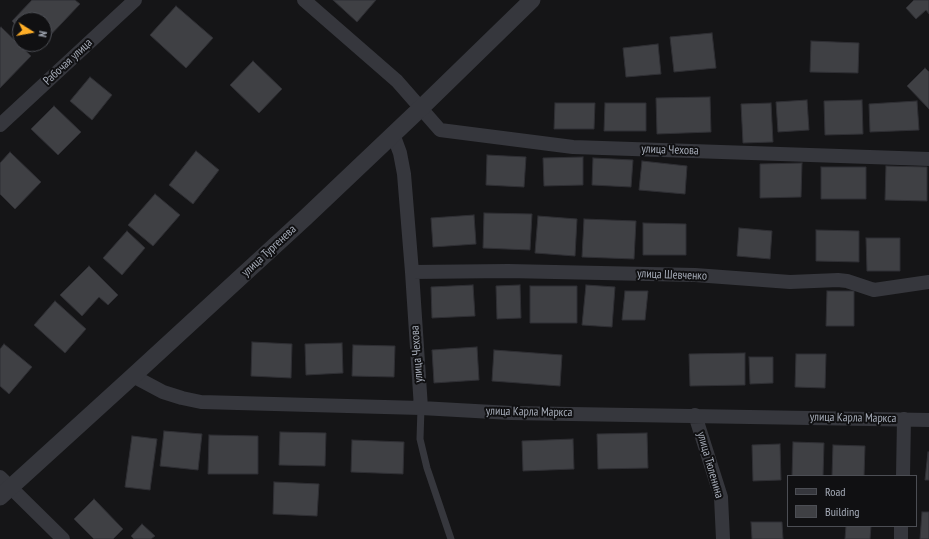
<!DOCTYPE html>
<meta charset="utf-8">
<style>
body{margin:0}
#map{position:relative;width:929px;height:539px;overflow:hidden;background:#151517;font-family:"PT Sans Narrow",sans-serif}
canvas{display:block}
.legend{position:absolute;left:787px;top:475px;width:130px;height:52px;box-sizing:border-box;background:#101012;border:1px solid #4c4e54;margin:0;padding:5px 7px;list-style:none;font-size:12px;color:#a6acb8}
.legend li{display:flex;align-items:center;gap:8px;height:20px}
.legend b{width:20px;border:1px solid #4c4e54}
.north{position:absolute;left:12px;top:12px;width:40px;height:40px;box-sizing:border-box;background:#101012;border:1px solid #4c4e54;border-radius:50%;rotate:101deg;font-size:11px;font-weight:700;line-height:16px;text-align:center;color:#a6acb8}
.north::after{content:'';display:block;margin:auto;width:14px;height:18px;background:#feae27;clip-path:polygon(50% 0,100% 100%,50% 72%,0 100%)}
</style>
<div id="map">
<canvas width="929" height="539"></canvas>
<ul class="legend">
<li><b style="height:5px;background:#36373d"></b>Road</li>
<li><b style="height:11px;background:#3f4044"></b>Building</li>
</ul>
<div class="north">N</div>
</div>
<script>
const c = document.querySelector('canvas').getContext('2d');
c.lineJoin = 'round';
function fillPath(path, color) { c.fillStyle = color; c.fill(path, 'evenodd'); }
const poly = rows => new Path2D(rows.map(r => 'M' + r).join(''));
function stroke(path, color, width, dash) { c.strokeStyle = color; c.lineWidth = width; c.lineCap = dash ? 'butt' : 'round'; c.setLineDash(dash || []); c.stroke(path); }
function write(font, color, halo, rows, align = 'center') {
  c.font = font + ' "PT Sans Narrow",sans-serif'; c.lineWidth = 4; c.setLineDash([]); c.textBaseline = 'middle'; c.strokeStyle = halo; c.fillStyle = color; for (const [text, x, y, turn = 0] of rows) {
    c.save(); c.translate(x, y); c.rotate((+turn || 0) * Math.PI / 180); c.textAlign = isNaN(turn) ? turn : align; if (halo) c.strokeText(text, 0, 0); c.fillText(text, 0, 0); c.restore();
  }
}
const building = poly([
 [32,0,75,0,80,4,44,42,44,20,20,20,20,29,12,21,32,0],
 [333,0,376,0,357,22,333,0],
 [914,0,929,0,929,14,926,10,916,19,906,8,914,0],
 [176,6,213,38,186,68,150,35,176,6],
 [1,27,31,56,0,88,0,28,1,27],
 [712,33,716,68,674,72,670,37,712,33],
 [811,41,859,43,858,73,810,72,811,41],
 [658,44,661,74,626,77,623,48,658,44],
 [253,61,282,89,259,113,230,85,253,61],
 [925,68,929,72,929,109,907,86,925,68],
 [90,77,112,95,92,120,70,101,90,77],
 [710,97,711,132,657,134,656,98,710,97],
 [807,100,809,130,778,132,776,102,807,100],
 [862,100,863,134,825,135,824,101,862,100],
 [917,101,919,130,870,132,869,104,917,101],
 [555,103,595,103,594,129,554,129,555,103],
 [605,103,646,103,646,131,604,131,605,103],
 [771,103,773,142,743,143,741,104,771,103],
 [54,106,81,132,58,155,31,129,54,106],
 [196,151,219,170,193,204,169,185,196,151],
 [10,152,41,182,15,209,0,194,0,163,10,152],
 [487,155,526,157,524,187,486,185,487,155],
 [583,157,583,185,544,186,543,158,583,157],
 [593,158,633,160,631,187,592,185,593,158],
 [642,161,687,166,685,194,639,190,642,161],
 [802,163,801,197,760,198,760,164,802,163],
 [886,166,927,167,927,201,885,200,886,166],
 [821,167,866,167,866,199,821,199,821,167],
 [155,194,180,215,153,246,128,225,155,194],
 [484,213,532,214,530,250,483,248,484,213],
 [474,215,476,244,433,247,431,218,474,215],
 [538,216,577,219,575,256,535,253,538,216],
 [584,219,636,221,634,259,582,257,584,219],
 [643,223,686,224,686,255,643,255,643,223],
 [739,228,772,231,770,259,737,256,739,228],
 [816,230,859,231,859,262,816,261,816,230],
 [127,231,145,248,122,275,103,258,127,231],
 [866,238,900,238,900,271,867,271,866,238],
 [89,266,118,295,108,305,99,297,82,316,60,295,89,266],
 [473,285,475,316,432,318,431,287,473,285],
 [520,285,521,318,497,319,496,286,520,285],
 [586,285,615,287,612,327,582,325,586,285],
 [530,286,577,286,577,323,530,323,530,286],
 [625,291,648,291,645,320,622,320,625,291],
 [827,291,854,291,854,326,826,326,827,291],
 [55,301,86,329,65,353,34,325,55,301],
 [252,342,292,344,291,378,251,376,252,342],
 [342,343,343,373,306,375,305,344,342,343],
 [4,344,32,367,9,394,0,386,0,349,4,344],
 [353,345,395,346,394,377,352,376,353,345],
 [477,347,479,380,434,383,432,350,477,347],
 [494,350,562,355,560,386,492,381,494,350],
 [745,353,745,385,690,386,689,354,745,353],
 [796,354,826,354,825,388,795,387,796,354],
 [749,357,773,357,773,383,750,384,749,357],
 [164,431,202,434,198,470,160,466,164,431],
 [280,432,326,433,325,466,279,465,280,432],
 [647,433,648,468,598,469,597,434,647,433],
 [209,435,258,436,258,474,208,474,209,435],
 [132,436,157,439,150,490,125,487,132,436],
 [573,439,574,469,523,471,522,441,573,439],
 [352,440,404,442,403,474,351,472,352,440],
 [793,442,824,443,823,476,792,476,793,442],
 [780,444,781,480,753,481,752,445,780,444],
 [833,445,865,446,864,476,832,476,833,445],
 [928,452,929,452,929,480,925,480,928,452],
 [274,482,319,484,317,516,273,514,274,482],
 [94,499,123,529,113,539,94,539,74,519,94,499],
 [922,512,929,512,929,539,920,539,922,512],
 [751,522,782,522,783,539,752,539,751,522],
 [142,524,155,536,151,539,134,539,131,536,142,524],
 [846,526,871,526,870,539,845,539,846,526]
]);
fillPath(building, '#3f4044');
stroke(building, '#2f2f34', 1);
stroke(poly([
 [421,408,420,439,427,468,451,539]
]), '#36373d', 7);
stroke(poly([
 [304,0,397,81,440,130,573,147,929,159],
 [0,125,135,0],
 [393,134,400,153,404,174,412,272,421,408],
 [412,272,508,271,695,275,790,282,838,280,847,281,874,290,929,282],
 [133,376,163,392,182,398,201,402,421,408,511,413,929,420],
 [695,415,721,497,723,539],
 [903,476,904,419],
 [0,477,63,539],
 [901,539,901,526]
]), '#36373d', 14);
stroke(poly([
 [0,497,133,376,305,218,421,108,532,0]
]), '#36373d', 17);
write('12px', '#a6acb8', '#101012', [
 ["Рабочая улица",68,62,-43],
 ["улица Чехова",670,150,2],
 ["улица Тургенева",269,251,-43],
 ["улица Шевченко",672,275,2],
 ["улица Чехова",417,354,-94],
 ["улица Карла Маркса",529,412,1],
 ["улица Карла Маркса",853,418,1],
 ["улица Тюленина",710,465,74]
]);
</script>
